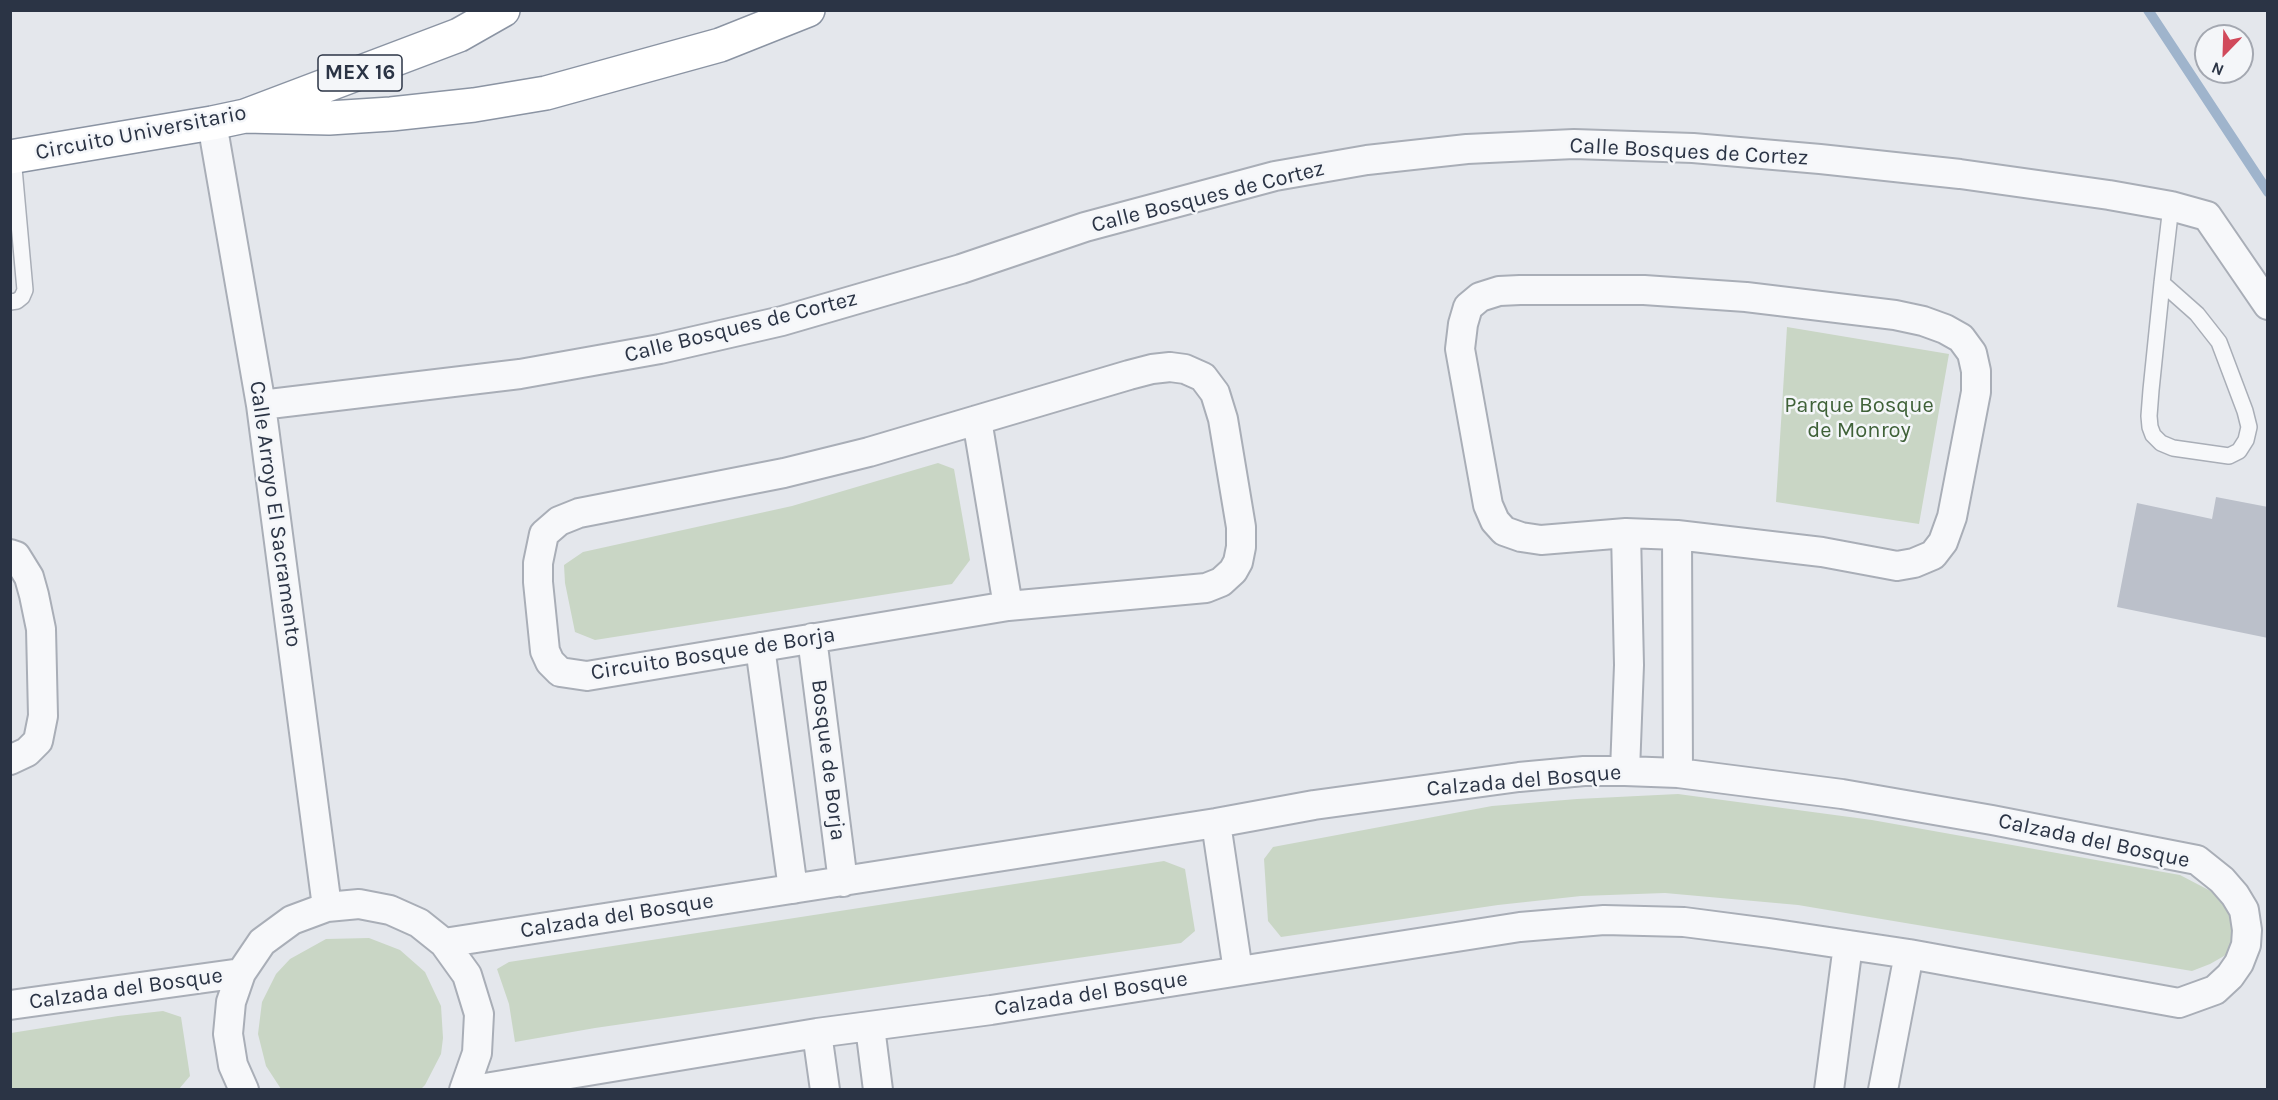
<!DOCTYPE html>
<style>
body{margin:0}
#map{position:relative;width:2278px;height:1100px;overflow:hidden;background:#e4e7ec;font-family:Karla,sans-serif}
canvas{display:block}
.frame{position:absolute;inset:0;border:12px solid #2b3445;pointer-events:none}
.north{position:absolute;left:2194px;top:24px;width:60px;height:60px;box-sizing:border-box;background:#f4f6f9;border:2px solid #a4a8b1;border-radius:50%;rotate:203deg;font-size:16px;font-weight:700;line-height:24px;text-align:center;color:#2b3445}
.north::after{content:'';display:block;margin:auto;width:21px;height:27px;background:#d1495b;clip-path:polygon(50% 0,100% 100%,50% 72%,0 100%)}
</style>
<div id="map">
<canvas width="2278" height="1100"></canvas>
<div class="frame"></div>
<div class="north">N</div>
</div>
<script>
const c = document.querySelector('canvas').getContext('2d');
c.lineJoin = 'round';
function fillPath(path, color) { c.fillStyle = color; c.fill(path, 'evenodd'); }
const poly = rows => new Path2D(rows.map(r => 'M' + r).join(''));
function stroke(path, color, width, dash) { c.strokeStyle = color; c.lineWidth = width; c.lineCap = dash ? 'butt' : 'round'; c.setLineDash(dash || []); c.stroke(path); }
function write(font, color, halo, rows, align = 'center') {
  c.font = font + ' Karla,sans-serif'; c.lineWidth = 5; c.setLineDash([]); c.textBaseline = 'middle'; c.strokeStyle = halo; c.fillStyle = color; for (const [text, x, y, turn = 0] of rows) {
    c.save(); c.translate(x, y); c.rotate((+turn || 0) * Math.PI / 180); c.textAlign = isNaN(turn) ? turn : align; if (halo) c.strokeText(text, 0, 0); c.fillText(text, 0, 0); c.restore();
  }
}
fillPath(poly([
 [1787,327,1949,354,1919,524,1776,502],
 [938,463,954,469,970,560,952,584,595,640,575,632,565,583,564,565,583,552,792,506],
 [1678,794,1872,820,2180,875,2222,897,2234,915,2231,952,2210,964,2192,971,1798,905,1665,893,1581,896,1498,905,1281,937,1268,921,1264,859,1273,847,1492,806,1577,799],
 [1164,861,1185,869,1195,931,1181,943,595,1028,515,1042,509,1004,497,969,509,962],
 [369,938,400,950,425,972,441,1006,443,1038,441,1054,425,1085,420,1090,281,1089,266,1066,258,1034,262,1002,276,974,290,959,326,939],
 [163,1011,181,1017,190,1076,179,1089,11,1089,11,1033,118,1016]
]), '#c9d6c5');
stroke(poly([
 [2148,10,2268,192]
]), '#9fb4cc', 10);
fillPath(poly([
 [2216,497,2268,507,2268,638,2117,607,2137,503,2212,519]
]), '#bbc0ca');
const service = poly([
 [2162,283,2197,314,2219,342,2245,411,2249,427,2246,440,2239,451,2229,456,2173,448,2161,443,2153,435,2150,427,2149,416,2151,390,2162,283,2171,206],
 [10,302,17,301,22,297,25,290,13,157]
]);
const minor = poly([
 [212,123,261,405,327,907],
 [1520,290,1644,290,1746,297,1895,315,1923,321,1945,329,1961,338,1972,353,1976,371,1976,392,1952,517,1943,542,1933,555,1914,563,1897,566,1822,552,1677,535,1626,533,1541,540,1521,537,1504,531,1495,521,1488,505,1460,349,1463,324,1468,307,1480,297,1499,291,1520,290],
 [1170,367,1185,369,1203,377,1215,393,1223,419,1241,527,1241,547,1238,562,1233,571,1221,582,1206,588,1008,606,587,676,560,672,550,662,545,651,538,582,538,563,544,534,559,521,579,513,784,473,869,452,1129,375,1152,369,1170,367],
 [261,405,520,374,660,349,782,321,961,269,1085,227,1275,176,1367,160,1467,149,1574,144,1693,148,1820,159,1960,174,2109,195,2171,206,2207,216,2268,305],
 [977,420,1008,606],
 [1677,535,1678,773],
 [10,554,16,556,29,577,34,595,41,629,43,716,38,741,27,752,10,760],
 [812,638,843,882],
 [760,647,793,889],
 [1625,771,1629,665,1626,533],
 [1216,823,1238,971],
 [444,943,1216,823,1314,805,1519,777,1584,771,1625,771,1678,773,1842,794,1992,820,2197,860,2222,880,2235,895,2244,910,2247,930,2246,945,2239,963,2230,976,2215,990,2179,1003,1909,954,1769,933,1684,922,1604,920,1520,927,991,1010,817,1033,473,1090],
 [10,1005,241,973],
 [870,1027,878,1090],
 [817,1033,825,1090],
 [244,1090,233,1065,228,1034,231,1002,241,973,262,942,292,920,327,907,359,904,390,910,419,923,444,943,467,975,479,1014,477,1053,464,1090],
 [1829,1090,1848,945],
 [1883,1090,1909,954]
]);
const trunk = poly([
 [245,116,329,118,391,114,474,105,546,93,720,45,808,10],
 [10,157,212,123,245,116,459,35,503,10]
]);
stroke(service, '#a9aeb7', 18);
stroke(minor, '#a9aeb7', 32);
stroke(trunk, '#8b94a3', 36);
stroke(service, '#f7f8fa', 15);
stroke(minor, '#f7f8fa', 28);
stroke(trunk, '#fff', 33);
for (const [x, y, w] of [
 [360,73,84]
]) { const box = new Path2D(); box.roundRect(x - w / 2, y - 18, w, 36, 4.5); c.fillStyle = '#f4f6f9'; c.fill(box); stroke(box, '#2b3445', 1.5); }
write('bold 21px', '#2b3445', null, [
 ["MEX 16",360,73]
]);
write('22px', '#2b3445', '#f4f6f9', [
 ["Circuito Universitario",141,133,-11],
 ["Calle Bosques de Cortez",1689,152,3],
 ["Calle Bosques de Cortez",1208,197,-14],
 ["Calle Bosques de Cortez",741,327,-14],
 ["Calle Arroyo El Sacramento",275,514,82],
 ["Circuito Bosque de Borja",713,654,-9],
 ["Bosque de Borja",828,760,83],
 ["Calzada del Bosque",1524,781,-5],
 ["Calzada del Bosque",2094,841,12],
 ["Calzada del Bosque",617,916,-9],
 ["Calzada del Bosque",126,989,-8],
 ["Calzada del Bosque",1091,994,-9]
]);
write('22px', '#3f6138', '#f4f6f9', [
 ["Parque Bosque",1859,406],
 ["de Monroy",1859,431]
]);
</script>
